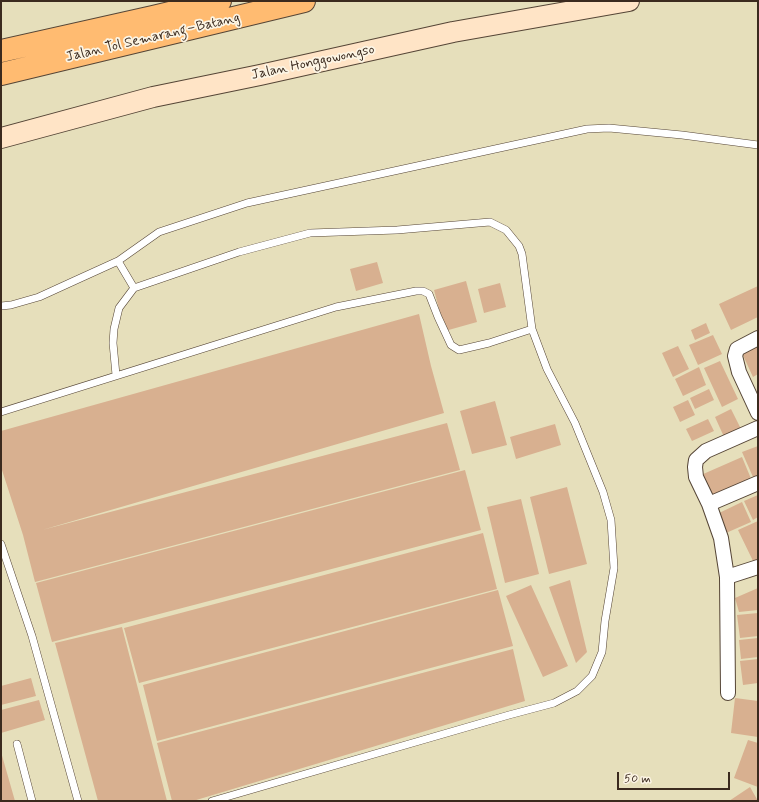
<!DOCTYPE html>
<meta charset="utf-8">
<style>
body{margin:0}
#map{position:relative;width:759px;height:802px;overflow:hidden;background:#e6dfbb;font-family:Mynerve,sans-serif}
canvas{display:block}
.frame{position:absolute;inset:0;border:2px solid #3b2a1e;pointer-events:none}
.scale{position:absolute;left:617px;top:772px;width:113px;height:18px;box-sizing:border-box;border:2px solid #3b2a1e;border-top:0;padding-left:5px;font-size:12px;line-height:14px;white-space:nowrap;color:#3b2a1e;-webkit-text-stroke:3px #fcf5e5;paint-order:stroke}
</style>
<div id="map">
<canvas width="759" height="802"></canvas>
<div class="frame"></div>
<div class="scale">50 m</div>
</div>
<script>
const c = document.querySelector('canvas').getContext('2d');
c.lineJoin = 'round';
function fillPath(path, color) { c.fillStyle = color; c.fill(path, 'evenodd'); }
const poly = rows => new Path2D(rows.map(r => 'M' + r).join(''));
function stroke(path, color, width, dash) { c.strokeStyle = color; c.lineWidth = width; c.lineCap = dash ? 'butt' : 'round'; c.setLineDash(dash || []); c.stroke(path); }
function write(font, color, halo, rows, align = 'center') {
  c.font = font + ' Mynerve,sans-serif'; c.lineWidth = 3.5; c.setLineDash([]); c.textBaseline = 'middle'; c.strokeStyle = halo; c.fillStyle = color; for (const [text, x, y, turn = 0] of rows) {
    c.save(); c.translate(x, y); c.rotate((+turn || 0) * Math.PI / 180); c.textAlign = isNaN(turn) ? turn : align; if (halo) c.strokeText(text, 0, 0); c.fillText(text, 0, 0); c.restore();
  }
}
fillPath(poly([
 [377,262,383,283,356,291,350,269],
 [466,281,477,322,445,331,434,290],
 [500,283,506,307,484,313,478,289],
 [758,286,758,317,731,330,719,304],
 [419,314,431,366,444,413,42,530,447,423,460,470,35,582,23,535,1,467,1,431],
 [706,323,710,333,695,340,691,330],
 [713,335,722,354,698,365,689,345],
 [758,343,758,374,753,377,741,351],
 [678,346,689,369,673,377,662,353],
 [720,361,738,399,722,407,704,368],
 [699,367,706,385,683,396,675,379],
 [709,389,714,400,695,409,690,398],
 [688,400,695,415,680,422,673,407],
 [495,401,507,445,472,454,460,411],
 [731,409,742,431,725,439,715,417],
 [708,419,714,431,692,441,686,429],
 [555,424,561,445,516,459,510,437],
 [758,446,758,475,753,477,742,452],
 [742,457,752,481,711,499,701,475],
 [465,470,481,530,52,642,36,583],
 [567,487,587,564,549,574,530,497],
 [758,495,758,517,753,520,744,501],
 [521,499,539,574,505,583,487,507],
 [742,502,751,522,726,533,717,514],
 [758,521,758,562,754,563,738,530],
 [483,533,497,589,139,683,124,628],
 [570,580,587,652,576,663,549,587],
 [531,585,568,666,543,677,506,596],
 [758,588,758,610,739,612,735,598],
 [498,590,513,646,157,741,143,685],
 [758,613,758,636,740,638,737,615],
 [122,627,167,801,98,801,55,643],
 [758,638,758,657,741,659,739,640],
 [513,649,525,701,193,801,172,801,157,743],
 [758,659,758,683,743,685,740,661],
 [31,678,36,696,1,705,1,686],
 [735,698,758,701,758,737,731,733],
 [39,700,45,720,1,733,1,710],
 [748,740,758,743,758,787,734,778],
 [1,752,15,801,1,801],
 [750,787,758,801,729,801]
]), '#d8b090');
const lane = poly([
 [118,261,134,288],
 [1,306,11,305,39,297,74,281,118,261,159,232,247,203,564,134,587,129,609,128,682,135,758,145],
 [116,375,113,343,114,329,119,308,134,288,239,252,310,233,397,230,490,222,506,230,519,246,522,254,532,329,547,369,575,423,603,492,611,520,614,568,605,621,602,652,592,676,577,691,554,703,509,715,212,801],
 [1,412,336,307,416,291,423,291,429,294,438,317,451,345,459,350,489,343,532,329],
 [1,544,32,636,78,801],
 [17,744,32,801]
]);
const street = poly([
 [758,338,737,349,735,356,739,372,758,413],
 [709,504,758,483],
 [727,577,758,567],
 [728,693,727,577,721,538,709,504,696,477,695,467,696,460,706,451,758,428]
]);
const secondary = poly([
 [1,138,153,97,260,75,453,32,629,1]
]);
const highway = poly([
 [1,51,153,17,220,1],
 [1,74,304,1]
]);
stroke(lane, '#554536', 8);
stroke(street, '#554536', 16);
stroke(secondary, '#554536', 22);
stroke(highway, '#554536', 24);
stroke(lane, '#fff', 7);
stroke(street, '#fff', 14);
stroke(secondary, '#ffe4c6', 20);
stroke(highway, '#ffbb71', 22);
write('14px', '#3b2a1e', '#fcf5e5', [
 ["Jalan Tol Semarang–Batang",153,38,-13],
 ["Jalan Honggowongso",313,63,-12]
]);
</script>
